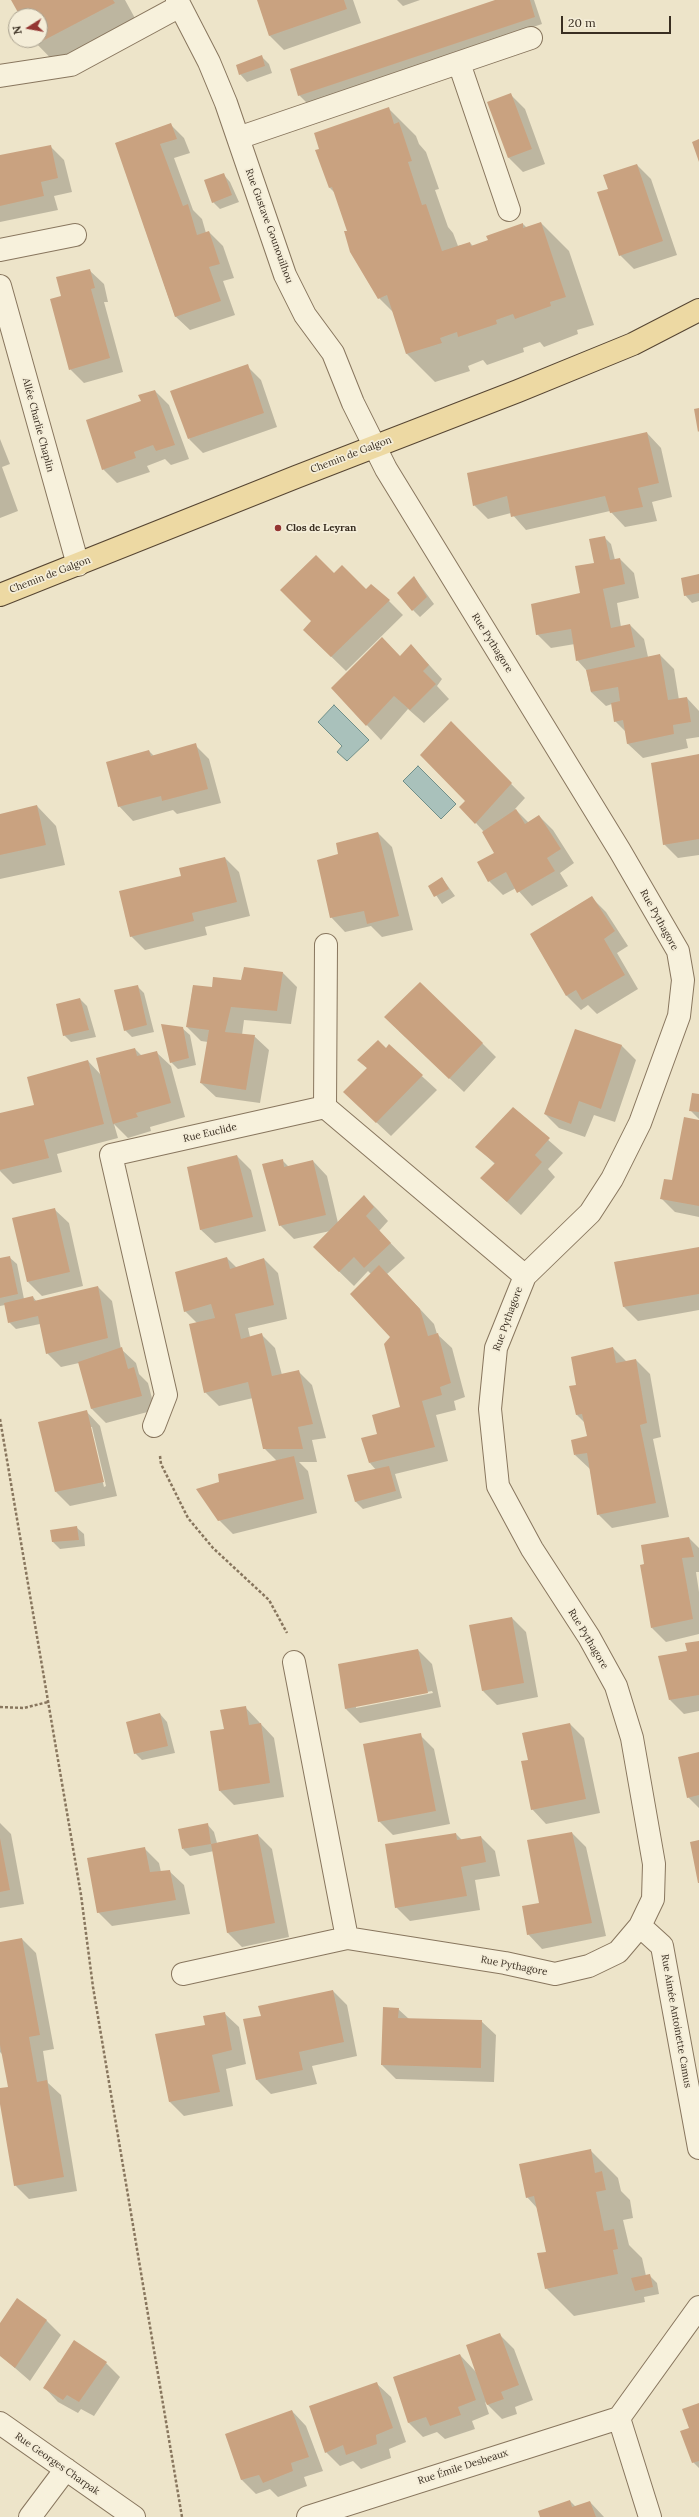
<!DOCTYPE html>
<meta charset="utf-8">
<style>
body{margin:0}
#map{position:relative;width:699px;height:2517px;overflow:hidden;background:#ede4c9;font-family:Lora,serif}
canvas{display:block}
.north{position:absolute;left:8px;top:8px;width:40px;height:40px;box-sizing:border-box;background:#f4edd8;border:1px solid #a9a18f;border-radius:50%;rotate:259deg;font-size:11px;font-weight:700;line-height:16px;text-align:center;color:#392e21}
.north::after{content:'';display:block;margin:auto;width:14px;height:18px;background:#943531;clip-path:polygon(50% 0,100% 100%,50% 72%,0 100%)}
.scale{position:absolute;left:561px;top:16px;width:110px;height:18px;box-sizing:border-box;border:2px solid #392e21;border-top:0;padding-left:5px;font-size:12px;line-height:14px;white-space:nowrap;color:#392e21;-webkit-text-stroke:3px #f4edd8;paint-order:stroke}
</style>
<div id="map">
<canvas width="699" height="2517"></canvas>
<div class="north">N</div>
<div class="scale">20 m</div>
</div>
<script>
const c = document.querySelector('canvas').getContext('2d');
c.lineJoin = 'round';
function fillPath(path, color) { c.fillStyle = color; c.fill(path, 'evenodd'); }
const poly = rows => new Path2D(rows.map(r => 'M' + r).join(''));
function stroke(path, color, width, dash) { c.strokeStyle = color; c.lineWidth = width; c.lineCap = dash ? 'butt' : 'round'; c.setLineDash(dash || []); c.stroke(path); }
function write(font, color, halo, rows, align = 'center') {
  c.font = font + ' Lora,serif'; c.lineWidth = 3.5; c.setLineDash([]); c.textBaseline = 'middle'; c.strokeStyle = halo; c.fillStyle = color; for (const [text, x, y, turn = 0] of rows) {
    c.save(); c.translate(x, y); c.rotate((+turn || 0) * Math.PI / 180); c.textAlign = isNaN(turn) ? turn : align; if (halo) c.strokeText(text, 0, 0); c.fillText(text, 0, 0); c.restore();
  }
}
const water = poly([
 [334,705,369,740,347,761,337,752,342,746,318,722,334,705],
 [418,766,456,804,441,819,403,781,418,766]
]);
fillPath(water, '#a9c1bb');
stroke(water, '#708f89', 1);
fillPath(poly([
 [12,0,125,0,142,31,64,72,33,40,40,40,40,16,21,16],
 [258,0,353,0,361,23,284,50,270,36],
 [397,0,420,0,403,6],
 [498,0,534,0,542,24,307,103,299,95],
 [262,57,269,64,272,73,247,82,240,74],
 [511,95,525,109,545,164,523,172,509,158,488,103],
 [388,108,416,136,419,144,426,152,439,189,435,190,448,227,453,233,458,246,470,243,473,246,490,240,523,224,527,228,541,223,569,251,594,325,577,330,578,334,544,347,540,342,523,348,524,352,487,365,483,360,468,366,470,371,435,382,407,354,394,313,379,298,348,231,336,194,330,188,317,151],
 [170,124,184,138,190,153,174,158,193,210,202,219,206,233,209,232,223,246,234,278,223,281,235,315,190,330,175,316,116,143],
 [50,146,64,160,72,192,54,196,58,210,0,222,0,156],
 [637,165,651,179,677,255,634,269,620,255],
 [223,174,230,182,239,202,220,209,213,202],
 [89,270,104,284,108,302,104,302,123,372,84,383,70,369,62,297],
 [247,366,261,380,277,427,203,453,189,439],
 [155,391,169,405,189,459,171,465,165,459,147,466,150,472,117,483,103,469,142,401],
 [647,433,661,448,672,497,652,502,657,521,625,527,610,511,526,530,511,513,488,519,474,505],
 [0,439,10,464,2,467,18,511,0,518],
 [604,537,611,544,615,560,620,559,634,573,639,598,617,603,621,627,630,625,644,639,648,657,660,655,674,669,679,700,687,698,699,711,699,737,686,739,688,748,643,758,628,744,626,732,615,721,612,704,606,706,591,692,587,671,577,660,575,644,551,648,537,634,581,594,596,563],
 [334,574,389,601,403,615,346,671,304,630,312,621],
 [699,575,699,601,692,603,685,595],
 [414,577,434,604,420,617,413,610],
 [411,645,442,679,437,686,449,699,424,723,408,709,381,740,332,688,400,657],
 [451,723,525,798,515,809,529,823,539,816,553,830,574,863,560,873,568,886,532,906,516,888,503,895,489,881,496,853,484,832,476,823,467,801],
 [195,745,209,759,221,803,177,814,173,810,133,821,119,806,149,751,154,756],
 [699,755,699,855,678,858,664,844],
 [37,806,56,826,65,865,0,879,0,815],
 [378,833,392,847,413,930,382,937,371,926,345,932,331,917,340,855],
 [225,858,239,872,250,916,205,927,207,935,145,950,131,936],
 [442,878,455,896,442,904,430,886],
 [592,898,606,912,628,946,617,953,638,989,597,1014,588,1005,581,1010,567,996,531,935],
 [283,973,297,987,291,1024,244,1020,242,1035,254,1036,269,1050,260,1103,216,1097,201,1083,208,1042,201,1041,187,1027,193,986,213,988],
 [137,986,144,993,154,1032,132,1037,125,1030],
 [80,999,87,1006,96,1037,71,1042,64,1035],
 [182,1028,190,1035,196,1065,178,1069,171,1062],
 [576,1030,622,1046,636,1060,615,1122,594,1115,585,1137,559,1128,545,1114],
 [399,1031,482,1043,496,1057,464,1092],
 [389,1046,437,1090,391,1136,359,1106,367,1068,359,1060,386,1049],
 [135,1049,142,1056,156,1052,171,1066,185,1117,150,1127,151,1131,128,1138,114,1124,118,1138,57,1154,62,1172,13,1184,0,1171,0,1114,35,1106,88,1061,101,1075],
 [699,1095,699,1119,690,1110],
 [513,1109,563,1153,548,1169,555,1177,521,1215,481,1178,495,1164,477,1147],
 [699,1121,699,1217,675,1212,661,1198,673,1182],
 [237,1156,251,1170,266,1231,215,1243,200,1229],
 [282,1160,289,1167,313,1161,327,1176,338,1223,364,1196,378,1210,388,1221,379,1231,405,1258,387,1274,434,1324,437,1334,452,1348,465,1397,454,1401,456,1410,436,1415,448,1461,395,1474,402,1498,363,1509,356,1502,348,1475,376,1470,370,1463,378,1434,401,1408,392,1338,371,1274,368,1271,354,1286,314,1247,330,1231,294,1239,280,1225],
 [54,1209,69,1223,83,1286,42,1296,28,1282],
 [699,1248,699,1310,638,1321,624,1307,615,1262],
 [9,1257,17,1264,24,1299,33,1297,37,1302,98,1287,112,1301,121,1349,136,1363,139,1374,148,1383,155,1410,106,1423,92,1409,79,1363,61,1367,47,1353,40,1324,16,1329,9,1322,5,1305,0,1306,0,1259],
 [227,1258,237,1268,264,1259,278,1273,287,1319,248,1328,250,1337,261,1334,275,1348,282,1375,298,1371,312,1385,326,1438,312,1440,317,1462,299,1462,308,1471,317,1513,233,1534,219,1520,220,1482,277,1461,264,1448,253,1398,219,1406,205,1392,197,1323,185,1311],
 [613,1348,627,1362,636,1360,650,1374,661,1437,653,1439,669,1517,612,1528,598,1514,590,1469,575,1455,588,1437,585,1423,577,1415,578,1385],
 [86,1411,100,1426,117,1496,70,1506,56,1492],
 [89,1427,92,1427,106,1486,104,1487],
 [76,1527,84,1534,85,1546,60,1549,52,1541],
 [689,1538,699,1548,699,1572,696,1572,699,1592,699,1634,666,1642,652,1628],
 [512,1618,526,1632,538,1697,497,1705,483,1691],
 [699,1642,699,1711,684,1714,670,1700,688,1651],
 [418,1650,432,1664,441,1707,360,1723,346,1709,339,1665],
 [432,1691,433,1693,356,1708,356,1706],
 [245,1707,274,1738,284,1797,234,1805,220,1791,225,1730],
 [160,1714,167,1722,175,1753,142,1760,135,1753],
 [570,1724,584,1738,600,1813,546,1824,532,1809,529,1760],
 [420,1735,434,1749,450,1824,393,1835,379,1821],
 [699,1753,699,1808,688,1797],
 [0,1823,11,1834,24,1904,0,1908],
 [207,1824,214,1832,217,1843,258,1835,272,1849,289,1937,242,1947,228,1933,214,1851,190,1856,183,1849],
 [572,1833,586,1847,606,1936,542,1949,528,1934],
 [456,1834,462,1840,481,1837,495,1851,500,1876,475,1880,480,1910,410,1921,396,1907],
 [145,1849,159,1863,161,1872,169,1871,184,1885,190,1914,112,1926,98,1912],
 [22,1939,36,1953,54,2049,43,2051,48,2083,61,2095,77,2191,29,2199,15,2185,0,2098,0,2089,9,2088,3,2055,0,2052,0,1943],
 [333,1991,347,2005,357,2056,312,2066,317,2084,271,2094,257,2080,244,2020,262,2017],
 [398,2009,409,2019,481,2021,496,2035,494,2082,396,2079,382,2065],
 [224,2013,239,2027,246,2064,226,2069,233,2106,184,2116,169,2101,206,2025],
 [590,2150,618,2178,621,2191,630,2200,633,2218,623,2220,629,2245,642,2258,646,2276,650,2276,657,2283,659,2294,644,2297,645,2302,574,2316,546,2288,547,2252,537,2208,527,2197],
 [17,2299,47,2321,61,2335,30,2381,0,2355,0,2325],
 [500,2335,514,2349,533,2400,515,2407,517,2414,502,2419,485,2402,489,2414,472,2421,475,2429,445,2439,437,2432,423,2437,409,2423,394,2377,460,2355,476,2372],
 [106,2363,120,2377,94,2416,81,2409,78,2413,58,2402,44,2387],
 [376,2383,391,2397,406,2442,389,2449,391,2458,377,2463,361,2469,353,2461,340,2466,326,2452],
 [699,2404,699,2468,693,2462,691,2429],
 [292,2411,306,2426,323,2471,304,2477,307,2486,278,2497,270,2489,256,2494,242,2480,226,2435],
 [570,2501,576,2507,590,2502,604,2517,541,2517]
]), '#0003');
fillPath(poly([
 [11,0,113,0,115,3,35,45,32,40,40,40,40,16,20,16],
 [257,0,344,0,347,9,269,36],
 [495,0,530,0,535,17,298,96,290,69],
 [262,55,265,66,239,75,236,65],
 [511,93,532,149,508,158,487,102],
 [389,107,394,124,399,122,412,161,408,162,422,205,426,204,442,251,470,242,471,246,488,240,486,236,523,223,523,228,541,222,566,297,550,302,551,306,515,319,513,314,496,320,497,324,458,337,457,332,440,338,442,343,406,354,387,295,378,299,350,252,344,231,347,231,332,187,329,188,315,150,319,149,314,133],
 [171,123,177,139,160,144,183,206,188,204,197,235,209,231,220,264,209,267,221,301,175,317,115,143],
 [699,139,699,162,692,142],
 [51,145,58,178,41,182,44,196,0,206,0,155],
 [637,164,663,241,619,256,597,192,608,189,603,175],
 [224,173,232,195,212,203,204,180],
 [90,269,95,288,91,289,110,358,69,370,50,299,61,296,56,277],
 [248,364,264,413,188,439,170,391],
 [155,390,175,445,156,451,153,445,134,452,136,458,102,470,86,420,141,401,138,395],
 [699,408,699,431,698,432,694,409],
 [647,432,659,483,638,488,643,507,610,513,605,496,511,517,507,496,473,506,467,473],
 [605,536,610,560,620,558,625,584,603,589,611,628,630,624,635,647,576,661,571,629,536,635,531,604,580,593,575,566,594,563,589,539],
 [316,555,334,573,342,565,366,589,371,584,390,600,331,657,303,630,311,621,280,590],
 [699,574,699,593,684,596,681,578],
 [414,576,427,597,412,611,397,593],
 [382,637,400,656,411,644,429,665,423,671,436,684,410,710,394,696,366,726,331,688],
 [660,654,668,700,687,697,691,722,673,725,674,734,627,744,623,720,614,722,611,703,620,701,618,687,591,692,586,670],
 [451,721,512,783,475,824,459,807,465,801,420,755],
 [196,743,208,789,162,801,161,796,118,807,106,762,149,750,151,756],
 [699,754,699,839,663,845,651,763],
 [37,805,46,845,0,855,0,814],
 [516,809,525,824,539,815,561,849,547,858,555,871,517,893,506,872,488,882,477,862,494,853,482,832],
 [378,832,399,916,367,924,364,911,330,918,317,860,338,854,336,843],
 [225,857,237,902,192,913,194,921,130,937,119,891,181,876,179,868],
 [442,877,449,889,434,897,428,886],
 [592,896,615,931,604,939,625,975,582,1000,576,990,566,996,530,934],
 [244,967,283,972,277,1011,231,1007,225,1032,255,1035,246,1090,200,1083,209,1030,186,1027,193,985,212,987,213,977,241,980],
 [420,982,483,1043,449,1079,384,1017],
 [138,985,147,1025,124,1031,114,990],
 [80,998,89,1030,63,1036,56,1004],
 [161,1024,183,1027,189,1058,170,1063],
 [575,1029,622,1045,601,1109,579,1101,571,1124,544,1114],
 [378,1040,386,1048,389,1044,423,1075,376,1123,343,1092,367,1068,357,1060],
 [135,1048,137,1056,157,1051,171,1103,136,1113,138,1117,113,1124,96,1058],
 [88,1060,104,1124,44,1140,49,1158,0,1170,0,1113,34,1105,27,1077],
 [692,1093,699,1094,699,1112,689,1111],
 [513,1107,550,1138,535,1155,542,1162,507,1202,480,1178,495,1163,475,1147],
 [684,1117,699,1120,699,1206,660,1199,664,1179,672,1180],
 [237,1155,253,1217,200,1230,187,1167],
 [283,1159,284,1167,313,1160,326,1215,279,1226,262,1164],
 [364,1195,374,1207,366,1216,391,1243,364,1268,354,1257,339,1272,313,1247],
 [55,1208,70,1272,27,1282,12,1218],
 [699,1247,699,1294,623,1307,614,1262],
 [10,1256,18,1294,0,1298,0,1258],
 [227,1257,230,1269,264,1258,274,1305,235,1314,241,1339,262,1333,272,1376,299,1370,313,1424,298,1427,303,1449,263,1449,248,1382,204,1393,189,1324,215,1318,211,1304,184,1312,175,1272],
 [379,1265,420,1309,428,1336,438,1333,451,1383,440,1387,442,1395,422,1401,435,1447,369,1463,361,1438,377,1434,372,1415,400,1407,384,1344,390,1337,350,1294],
 [98,1286,108,1338,46,1354,38,1316,8,1323,4,1303,33,1296,34,1301],
 [122,1347,128,1369,134,1367,142,1396,91,1409,78,1362],
 [613,1347,616,1363,636,1359,647,1423,640,1425,656,1503,597,1515,587,1453,574,1455,571,1440,587,1436,582,1414,576,1415,569,1386,576,1385,571,1357],
 [87,1410,104,1482,55,1492,38,1422],
 [294,1456,304,1499,218,1521,196,1489,219,1482,218,1474],
 [389,1466,396,1491,355,1502,347,1475],
 [77,1526,79,1540,52,1542,50,1530],
 [689,1537,694,1557,682,1558,693,1619,651,1628,640,1565,644,1564,641,1545],
 [512,1617,524,1683,482,1691,469,1625],
 [699,1641,699,1695,669,1700,658,1656,687,1651,685,1643],
 [418,1649,428,1693,345,1709,338,1664],
 [246,1706,249,1725,261,1723,270,1783,219,1791,210,1731,224,1729,220,1710],
 [160,1713,168,1746,134,1754,126,1722],
 [570,1723,586,1799,531,1810,521,1761,528,1760,522,1733],
 [421,1733,436,1811,378,1822,363,1744],
 [699,1752,699,1795,687,1798,678,1757],
 [208,1823,211,1844,182,1849,178,1829],
 [572,1832,592,1923,527,1935,522,1906,539,1903,527,1840],
 [456,1833,457,1840,481,1836,486,1862,461,1867,467,1896,395,1908,385,1844],
 [258,1834,275,1923,227,1933,211,1844],
 [0,1838,10,1890,0,1892],
 [699,1840,699,1883,698,1883,690,1842],
 [145,1847,150,1872,170,1870,176,1900,97,1913,87,1858],
 [22,1938,40,2035,29,2037,37,2082,47,2080,64,2177,14,2186,0,2104,0,2088,8,2087,0,2045,0,1942],
 [333,1990,344,2042,299,2052,303,2070,256,2080,243,2019,261,2016,258,2006],
 [383,2007,399,2008,398,2018,482,2020,481,2068,381,2065],
 [225,2012,232,2050,212,2055,220,2092,169,2102,155,2034,205,2025,203,2016],
 [591,2149,595,2173,602,2171,606,2190,596,2192,604,2231,614,2229,618,2249,613,2250,618,2274,545,2289,537,2253,546,2252,534,2196,526,2198,519,2164],
 [650,2274,653,2287,635,2291,631,2278],
 [17,2298,47,2320,15,2368,0,2356,0,2323],
 [500,2333,519,2385,501,2392,504,2399,487,2405,466,2345],
 [74,2340,107,2362,79,2402,67,2395,63,2400,43,2388],
 [460,2354,476,2400,458,2407,461,2415,430,2426,426,2417,408,2423,393,2377],
 [377,2382,393,2428,376,2435,377,2444,363,2449,346,2455,343,2445,325,2453,309,2406],
 [699,2403,699,2461,692,2463,680,2431,689,2428,682,2409],
 [292,2410,309,2457,291,2463,293,2471,263,2483,259,2475,241,2480,225,2434],
 [570,2500,572,2507,590,2501,596,2517,540,2517,538,2511]
]), '#c9a280');
const minor = poly([
 [177,0,209,62,226,103,285,275,305,315,333,353,353,403,386,469,620,851,678,951,683,980,679,1016,640,1123,612,1179,590,1213,525,1276,496,1348,490,1409,498,1486,532,1549,589,1637,616,1686,632,1738,654,1864,653,1899,640,1926,618,1952,589,1966,555,1974,505,1963,347,1938,183,1974],
 [459,63,509,210],
 [0,76,71,65,180,6],
 [238,138,531,38],
 [0,250,75,235],
 [0,286,78,565],
 [325,1107,326,945],
 [154,1426,166,1395,111,1155,325,1107,525,1276],
 [294,1662,347,1938],
 [640,1926,662,1946,699,2148],
 [0,2423,134,2517],
 [30,2517,66,2469],
 [308,2517,619,2418],
 [650,2517,619,2418,699,2307]
]);
const major = poly([
 [0,595,296,477,518,391,633,344,699,310]
]);
stroke(minor, '#88765e', 24);
stroke(major, '#564532', 24);
stroke(poly([
 [0,1419,81,1895,93,1987,182,2517],
 [160,1456,161,1464,188,1518,213,1548,269,1600,287,1633],
 [0,1707,24,1708,48,1702]
]), '#88765e', 2.5, [3, 2]);
stroke(minor, '#f7f1dc', 22);
stroke(major, '#edd9a3', 22);
for (const [x, y, r, color] of [
 [278,528,4,"#943531"]
]) { const dot = new Path2D(); dot.arc(x, y, r, 0, 2 * Math.PI); c.fillStyle = color; c.fill(dot); stroke(dot, '#f4edd8', 1.5); }
write('10px', '#392e21', '#f4edd8', [
 ["Rue Gustave Gounouilhou",269,226,70],
 ["Allée Charlie Chaplin",38,425,75],
 ["Chemin de Galgon",351,455,-21],
 ["Chemin de Galgon",50,575,-21],
 ["Rue Pythagore",492,643,58],
 ["Rue Pythagore",659,920,61],
 ["Rue Euclide",210,1133,-13],
 ["Rue Pythagore",508,1319,-70],
 ["Rue Pythagore",588,1639,59],
 ["Rue Pythagore",514,1966,11],
 ["Rue Aimée Antoinette Camus",676,2021,80],
 ["Rue Georges Charpak",57,2464,35],
 ["Rue Émile Desbeaux",463,2467,-18]
]);
write('bold 10px', '#392e21', '#f4edd8', [
 ["Clos de Leyran",286,528]
], 'left');
</script>
